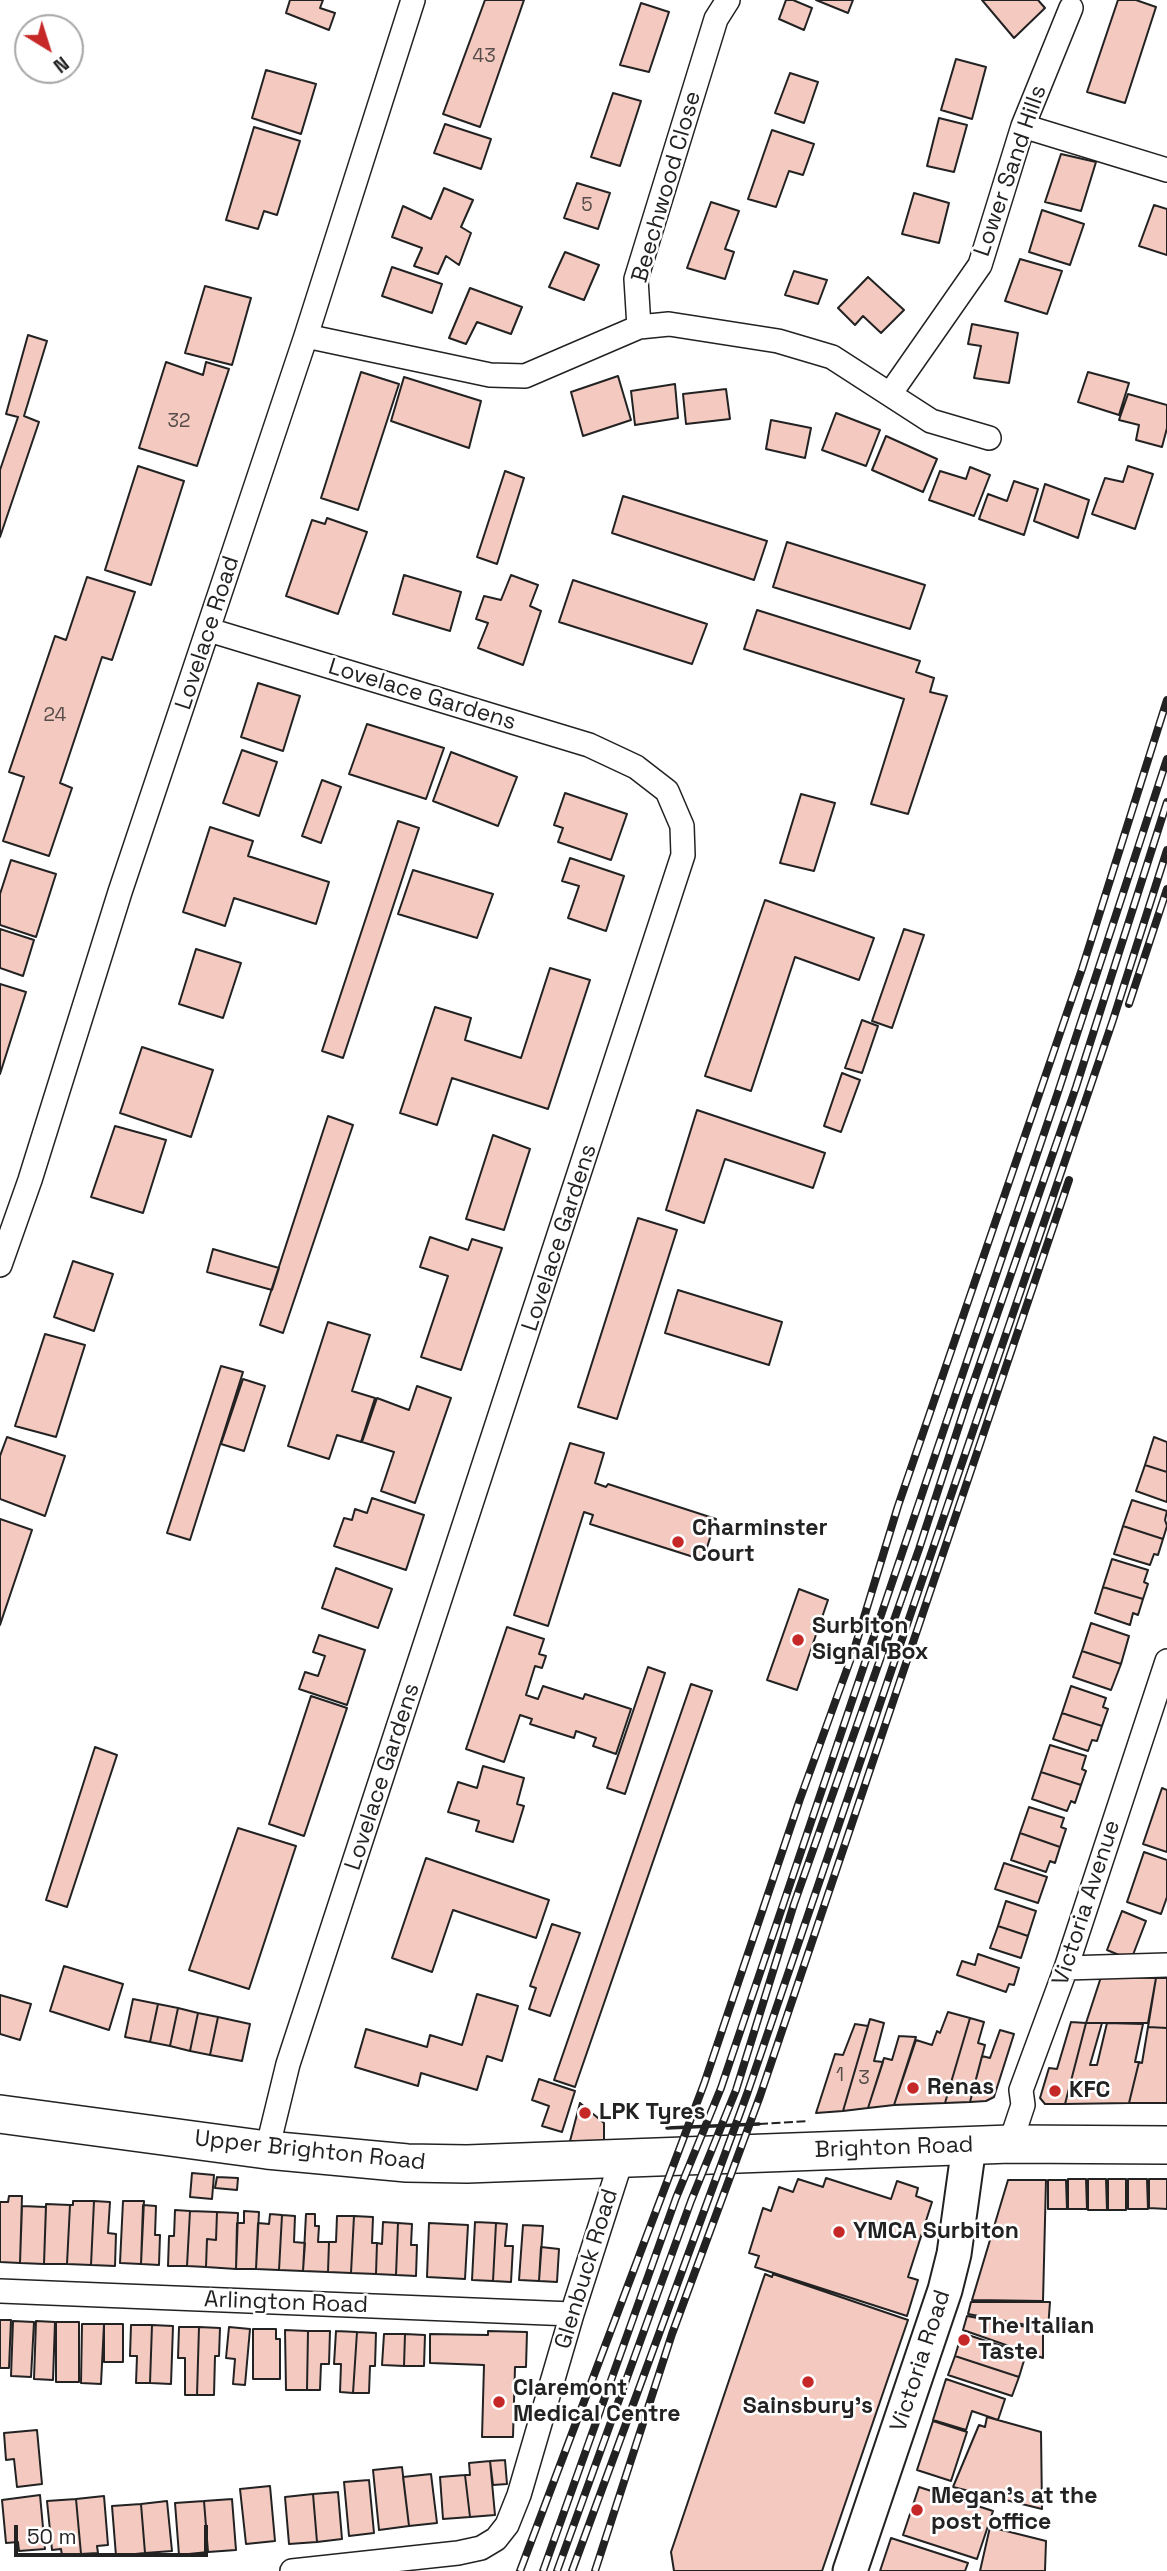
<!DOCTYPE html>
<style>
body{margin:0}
#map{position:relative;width:1167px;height:2571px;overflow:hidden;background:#fff;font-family:"Space Grotesk",sans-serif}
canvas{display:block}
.north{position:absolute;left:14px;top:14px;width:70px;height:70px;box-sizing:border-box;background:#fff;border:2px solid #a7a7a7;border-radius:50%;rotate:142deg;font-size:19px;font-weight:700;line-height:28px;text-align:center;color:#222}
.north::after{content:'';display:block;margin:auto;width:24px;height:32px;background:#c62828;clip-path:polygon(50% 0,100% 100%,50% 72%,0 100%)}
.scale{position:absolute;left:14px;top:2525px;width:194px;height:32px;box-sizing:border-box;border:4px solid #222;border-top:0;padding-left:9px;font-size:21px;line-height:24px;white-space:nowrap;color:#222;-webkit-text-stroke:5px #fff;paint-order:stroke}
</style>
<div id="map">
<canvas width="1167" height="2571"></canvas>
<div class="north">N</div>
<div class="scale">50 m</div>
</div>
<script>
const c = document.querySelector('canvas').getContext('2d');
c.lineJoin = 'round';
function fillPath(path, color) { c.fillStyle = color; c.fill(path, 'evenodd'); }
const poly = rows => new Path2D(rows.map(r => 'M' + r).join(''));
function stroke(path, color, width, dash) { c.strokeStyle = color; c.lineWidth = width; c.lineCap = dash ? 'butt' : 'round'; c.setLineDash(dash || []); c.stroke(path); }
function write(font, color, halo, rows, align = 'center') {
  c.font = font + ' "Space Grotesk",sans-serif'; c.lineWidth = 5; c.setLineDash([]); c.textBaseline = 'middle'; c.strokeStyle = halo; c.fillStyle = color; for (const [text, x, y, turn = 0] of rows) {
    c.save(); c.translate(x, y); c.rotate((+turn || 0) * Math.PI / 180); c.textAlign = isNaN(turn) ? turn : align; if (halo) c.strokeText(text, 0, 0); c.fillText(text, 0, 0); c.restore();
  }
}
const building = poly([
 [290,0,323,0,320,8,335,13,329,30,286,13,290,0],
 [485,0,524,0,480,127,443,114,485,0],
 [786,0,793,0,812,8,804,30,779,19,786,0],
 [816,0,853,0,848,13,816,0],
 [982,0,1038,0,1045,8,1014,38,982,0],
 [1118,0,1136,0,1156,7,1125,103,1087,92,1118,0],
 [641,3,669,12,649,72,620,65,641,3],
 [956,59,986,67,972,119,941,110,956,59],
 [266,70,316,84,301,134,252,118,266,70],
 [790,73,818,82,804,123,775,113,790,73],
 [613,93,641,101,620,166,591,157,613,93],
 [939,118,967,125,954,172,927,166,939,118],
 [445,124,491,139,481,169,434,153,445,124],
 [254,127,300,141,277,215,264,211,258,229,226,220,254,127],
 [772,130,814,144,803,175,789,171,776,207,748,199,772,130],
 [1061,154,1096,162,1081,211,1045,202,1061,154],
 [577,183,610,193,598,229,564,218,577,183],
 [444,188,473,200,461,227,471,233,459,265,446,256,438,274,414,266,422,248,392,237,403,206,431,219,444,188],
 [914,193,949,203,939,243,902,234,914,193],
 [711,202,739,211,725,249,734,252,725,279,687,268,711,202],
 [1154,205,1167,209,1167,255,1139,246,1154,205],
 [1042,210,1084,224,1070,265,1029,252,1042,210],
 [565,252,599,265,584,300,549,287,565,252],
 [1020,259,1062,271,1047,314,1005,301,1020,259],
 [392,267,442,284,432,313,382,296,392,267],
 [794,271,827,280,818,304,785,295,794,271],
 [868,277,904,310,881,333,863,316,855,325,838,308,868,277],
 [205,286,251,298,232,365,185,353,205,286],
 [470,288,522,307,511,334,477,322,466,344,449,338,470,288],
 [972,324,1018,333,1009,383,974,378,981,346,968,344,972,324],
 [28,335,47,341,24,416,39,422,0,537,0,470,18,417,6,414,28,335],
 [166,362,203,375,206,362,229,369,197,466,139,448,166,362],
 [361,372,399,384,358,510,321,498,361,372],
 [1088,372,1129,383,1119,415,1078,402,1088,372],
 [618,376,631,420,583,436,571,392,618,376],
 [404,377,481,401,469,448,391,421,404,377],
 [675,384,678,418,635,425,631,391,675,384],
 [726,389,730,419,686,424,683,394,726,389],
 [1128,394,1167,405,1167,428,1162,447,1136,440,1139,425,1119,420,1128,394],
 [836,413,880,430,866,466,822,450,836,413],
 [771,420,811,428,805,458,766,449,771,420],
 [886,436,937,459,923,492,872,470,886,436],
 [138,466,184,481,151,585,105,570,138,466],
 [1128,466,1153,474,1135,529,1092,514,1105,478,1123,482,1128,466],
 [970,467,990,475,974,516,929,500,940,471,966,479,970,467],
 [505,471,524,478,497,564,477,557,505,471],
 [1014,481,1038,489,1024,535,979,519,988,494,1007,501,1014,481],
 [1045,484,1089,500,1078,538,1034,521,1045,484],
 [623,496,767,541,754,580,612,533,623,496],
 [327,518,367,532,338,614,286,596,312,520,325,524,327,518],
 [787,542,925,585,910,629,773,587,787,542],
 [404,575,461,592,450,631,393,614,404,575],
 [511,575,538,585,530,606,541,611,523,665,478,648,488,623,476,619,484,596,501,600,511,575],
 [87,577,135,592,112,660,102,657,60,783,72,788,49,856,3,841,24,777,9,772,55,636,66,640,87,577],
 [573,580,707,624,692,664,559,622,573,580],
 [757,610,920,661,916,672,934,678,930,692,947,696,908,814,871,804,904,699,744,649,757,610],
 [258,683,300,696,283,751,241,737,258,683],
 [367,724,444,748,426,799,349,774,367,724],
 [242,750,277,762,259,816,223,803,242,750],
 [451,752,517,777,498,826,433,801,451,752],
 [322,780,341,787,321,843,302,836,322,780],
 [565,793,627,814,611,860,558,842,563,828,554,825,565,793],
 [801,794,835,803,814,871,780,863,801,794],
 [398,821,419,828,343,1058,322,1051,398,821],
 [210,827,253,841,248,856,329,882,316,924,234,898,225,926,183,912,210,827],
 [570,858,624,876,606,931,568,918,579,886,562,881,570,858],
 [11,860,56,874,36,937,0,925,0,894,11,860],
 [413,870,493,894,477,938,398,914,413,870],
 [765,900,874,938,859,980,795,957,751,1091,705,1076,765,900],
 [0,929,34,940,23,976,0,968,0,929],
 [904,929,924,935,892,1028,872,1021,904,929],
 [196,949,241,963,223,1018,179,1004,196,949],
 [550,968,590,980,548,1109,452,1078,437,1125,400,1113,435,1007,471,1018,465,1040,521,1058,550,968],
 [0,984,26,992,0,1074,0,984],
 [862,1020,878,1026,862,1073,845,1068,862,1020],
 [142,1047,213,1070,191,1137,120,1113,142,1047],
 [842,1073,860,1080,841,1132,824,1126,842,1073],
 [697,1110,825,1153,813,1188,725,1159,704,1223,666,1210,697,1110],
 [328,1116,353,1125,283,1333,260,1325,328,1116],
 [115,1126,166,1140,143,1213,91,1197,115,1126],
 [493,1135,530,1149,504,1230,466,1219,493,1135],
 [638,1218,677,1230,617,1419,578,1407,638,1218],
 [430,1237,468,1250,472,1239,502,1248,461,1370,421,1357,448,1276,420,1267,430,1237],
 [213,1249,279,1268,272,1290,207,1272,213,1249],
 [73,1261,113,1274,94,1331,54,1317,73,1261],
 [678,1290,782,1322,769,1365,665,1333,678,1290],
 [328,1322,370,1335,352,1391,375,1398,361,1442,337,1435,329,1459,288,1446,328,1322],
 [45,1334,85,1345,56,1437,15,1426,45,1334],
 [221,1366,243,1372,190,1540,167,1533,221,1366],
 [243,1379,265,1386,244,1451,221,1444,243,1379],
 [417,1386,451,1398,415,1503,381,1491,394,1452,362,1442,377,1398,409,1410,417,1386],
 [7,1437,65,1456,45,1516,0,1499,0,1456,7,1437],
 [1154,1437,1167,1442,1167,1472,1145,1465,1154,1437],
 [570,1443,604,1453,595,1483,606,1487,608,1484,716,1519,703,1560,590,1524,593,1515,584,1512,548,1626,514,1615,570,1443],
 [1145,1465,1167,1472,1167,1502,1136,1491,1145,1465],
 [372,1498,424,1515,406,1570,334,1546,344,1518,352,1520,355,1509,367,1513,372,1498],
 [1132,1500,1167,1511,1165,1520,1167,1526,1163,1539,1123,1526,1132,1500],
 [0,1519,32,1530,0,1625,0,1519],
 [1123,1526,1163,1539,1158,1555,1154,1554,1150,1565,1114,1554,1123,1526],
 [1112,1559,1148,1570,1144,1582,1148,1584,1143,1599,1103,1587,1112,1559],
 [336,1568,392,1589,378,1628,322,1608,336,1568],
 [1103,1587,1143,1599,1138,1615,1133,1613,1130,1625,1095,1613,1103,1587],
 [799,1589,828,1600,797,1690,767,1680,799,1589],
 [1091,1623,1129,1636,1121,1664,1082,1651,1091,1623],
 [507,1627,544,1639,539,1654,546,1656,542,1668,535,1666,526,1695,538,1699,543,1686,583,1699,585,1694,631,1709,616,1754,593,1746,596,1738,576,1731,574,1738,530,1724,532,1719,520,1715,504,1762,466,1749,507,1627],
 [319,1635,365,1650,347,1705,299,1689,305,1672,318,1676,325,1656,313,1652,319,1635],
 [1082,1651,1121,1664,1111,1690,1073,1677,1082,1651],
 [648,1667,665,1673,625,1794,607,1788,648,1667],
 [691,1684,712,1691,575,2087,554,2080,691,1684],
 [1071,1686,1106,1698,1103,1707,1108,1709,1102,1726,1062,1713,1071,1686],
 [311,1696,347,1708,304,1836,269,1824,311,1696],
 [1062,1713,1102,1726,1097,1741,1092,1740,1088,1751,1053,1739,1062,1713],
 [1050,1745,1086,1756,1082,1769,1086,1771,1081,1785,1041,1772,1050,1745],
 [95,1747,117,1755,67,1907,46,1900,95,1747],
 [483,1766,524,1778,517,1804,524,1806,513,1842,476,1831,479,1821,448,1812,458,1782,477,1788,483,1766],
 [1041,1772,1081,1785,1075,1803,1071,1801,1067,1811,1032,1799,1041,1772],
 [1162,1788,1167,1790,1167,1852,1143,1844,1162,1788],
 [1029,1807,1064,1818,1061,1827,1066,1829,1060,1847,1020,1833,1029,1807],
 [238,1828,296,1846,249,1989,189,1970,238,1828],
 [1020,1833,1060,1847,1055,1863,1050,1861,1046,1872,1011,1860,1020,1833],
 [1144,1852,1167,1860,1167,1897,1161,1914,1127,1902,1144,1852],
 [426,1858,549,1900,536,1938,453,1910,432,1972,392,1958,426,1858],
 [1004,1863,1047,1877,1038,1903,995,1889,1004,1863],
 [1006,1901,1036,1911,1028,1936,998,1926,1006,1901],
 [1122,1911,1146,1921,1131,1960,1107,1950,1122,1911],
 [552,1924,580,1933,550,2016,529,2009,536,1988,530,1986,552,1924],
 [998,1926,1028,1936,1021,1958,990,1948,998,1926],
 [978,1954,1019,1968,1014,1985,1009,1984,1006,1992,957,1975,962,1961,975,1965,978,1954],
 [64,1966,123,1984,109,2030,50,2011,64,1966],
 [1101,1977,1156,1978,1148,2023,1086,2023,1101,1977],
 [1156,1978,1167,1978,1167,2028,1148,2027,1156,1978],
 [477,1994,518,2006,502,2061,487,2056,477,2090,421,2073,418,2086,355,2067,366,2029,427,2047,430,2035,462,2045,477,1994],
 [0,1995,31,2004,20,2040,0,2034,0,1995],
 [133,1999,158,2004,150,2042,125,2037,133,1999],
 [158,2004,178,2008,170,2046,150,2042,158,2004],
 [178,2008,198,2013,190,2051,170,2046,178,2008],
 [948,2012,970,2018,945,2103,894,2105,916,2040,932,2045,937,2031,940,2033,948,2012],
 [198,2013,218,2017,210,2055,190,2051,198,2013],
 [218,2017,250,2024,242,2061,210,2055,218,2017],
 [970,2018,984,2022,978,2043,985,2045,970,2102,945,2103,970,2018],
 [870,2019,884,2023,874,2061,883,2062,868,2108,843,2111,870,2019],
 [1071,2022,1086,2023,1065,2104,1045,2104,1040,2098,1049,2068,1057,2069,1071,2022],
 [1086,2023,1102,2023,1090,2065,1097,2065,1107,2023,1143,2024,1135,2062,1139,2062,1129,2103,1065,2104,1086,2023],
 [855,2024,868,2026,843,2111,816,2113,835,2054,843,2055,855,2024],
 [1148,2027,1167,2028,1167,2103,1129,2103,1139,2062,1142,2063,1148,2027],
 [1000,2030,1014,2034,994,2097,986,2101,970,2102,982,2056,990,2058,1000,2030],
 [899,2036,916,2037,894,2105,868,2108,884,2058,892,2060,899,2036],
 [539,2079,575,2091,562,2132,542,2126,549,2106,532,2100,539,2079],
 [580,2103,604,2123,604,2141,570,2141,580,2103],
 [192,2173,214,2175,212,2199,190,2197,192,2173],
 [217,2177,238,2178,237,2190,215,2188,217,2177],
 [826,2178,891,2199,897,2181,918,2188,916,2196,932,2202,908,2277,918,2280,907,2316,755,2267,759,2256,749,2253,763,2208,771,2211,779,2187,793,2192,798,2179,823,2187,826,2178],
 [1068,2179,1086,2179,1087,2209,1068,2209,1068,2179],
 [1088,2179,1106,2179,1107,2210,1088,2210,1088,2179],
 [1108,2179,1126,2179,1126,2210,1108,2210,1108,2179],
 [1128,2179,1147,2179,1148,2209,1128,2209,1128,2179],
 [1149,2179,1167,2179,1167,2209,1149,2208,1149,2179],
 [1008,2180,1046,2180,1043,2301,972,2300,1008,2180],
 [1048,2180,1066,2180,1067,2209,1048,2209,1048,2180],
 [9,2196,22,2196,20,2263,0,2262,0,2202,8,2202,9,2196],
 [73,2201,94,2201,91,2265,67,2264,70,2205,73,2205,73,2201],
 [94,2201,110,2202,108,2233,116,2234,115,2266,91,2265,94,2201],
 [123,2201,144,2201,141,2264,120,2263,123,2201],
 [46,2204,70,2205,67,2264,44,2264,46,2204],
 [143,2205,156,2206,155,2235,160,2235,159,2265,141,2264,143,2205],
 [22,2206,46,2207,44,2264,20,2263,22,2206],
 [175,2210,190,2211,187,2266,168,2266,169,2236,174,2236,175,2210],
 [190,2211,217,2212,216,2240,207,2239,206,2267,187,2266,190,2211],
 [244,2211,259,2212,256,2269,236,2269,237,2223,244,2223,244,2211],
 [217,2212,238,2213,236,2269,206,2267,207,2239,216,2240,217,2212],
 [270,2214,282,2215,279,2270,256,2269,258,2223,269,2224,270,2214],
 [306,2214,315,2214,315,2226,319,2226,318,2242,329,2242,328,2272,303,2271,306,2214],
 [282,2215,295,2216,294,2242,305,2243,303,2271,279,2270,282,2215],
 [337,2216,354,2216,351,2273,328,2272,329,2242,336,2242,337,2216],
 [354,2216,373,2217,372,2243,377,2243,376,2274,351,2273,354,2216],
 [383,2222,398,2223,396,2275,376,2274,377,2243,382,2244,383,2222],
 [475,2222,496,2223,493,2281,472,2280,475,2222],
 [398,2223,412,2224,411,2245,417,2245,416,2276,396,2275,398,2223],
 [429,2223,468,2225,465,2279,427,2277,429,2223],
 [496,2223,507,2224,505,2246,513,2246,511,2282,493,2281,496,2223],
 [523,2225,543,2226,539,2281,519,2280,523,2225],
 [541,2247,559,2249,557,2282,539,2281,541,2247],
 [765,2274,772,2277,773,2274,908,2320,822,2571,674,2571,671,2552,765,2274],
 [971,2302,1050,2302,1048,2329,968,2314,971,2302],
 [967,2316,1043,2330,1043,2358,963,2330,967,2316],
 [0,2320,11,2320,9,2368,0,2368,0,2320],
 [13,2321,34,2322,31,2377,11,2376,13,2321],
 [36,2321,55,2322,53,2380,34,2379,36,2321],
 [56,2322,79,2322,79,2382,56,2382,56,2322],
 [82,2324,104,2324,101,2384,81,2383,82,2324],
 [104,2324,123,2324,123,2362,104,2362,104,2324],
 [131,2325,152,2325,150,2383,136,2383,137,2356,130,2356,131,2325],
 [152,2325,173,2326,171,2384,150,2383,152,2325],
 [179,2327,199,2327,197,2395,185,2395,185,2358,178,2358,179,2327],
 [199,2327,220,2328,219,2356,215,2356,214,2395,197,2395,199,2327],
 [229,2327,250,2329,245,2385,233,2384,235,2359,226,2358,229,2327],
 [253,2329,276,2329,276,2339,280,2339,280,2379,253,2379,253,2329],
 [285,2330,308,2331,307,2390,286,2390,285,2330],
 [308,2331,330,2331,329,2364,321,2364,320,2390,307,2390,308,2331],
 [336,2331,357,2332,353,2393,340,2392,341,2364,334,2364,336,2331],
 [488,2331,527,2332,526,2367,515,2367,513,2437,482,2437,484,2365,430,2363,430,2334,488,2335,488,2331],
 [357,2332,376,2333,375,2366,370,2366,369,2393,353,2393,357,2332],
 [962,2333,1026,2354,1019,2377,955,2356,962,2333],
 [384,2334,405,2334,404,2366,382,2365,384,2334],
 [405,2334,425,2335,424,2366,404,2366,405,2334],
 [955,2356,1019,2377,1012,2396,948,2375,955,2356],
 [946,2379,1005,2399,998,2420,972,2411,966,2430,933,2420,946,2379],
 [987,2417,1041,2432,1042,2509,953,2487,979,2425,985,2427,987,2417],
 [933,2421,967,2432,951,2481,917,2470,933,2421],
 [37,2430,42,2484,17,2487,14,2459,6,2460,4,2433,37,2430],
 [505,2460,507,2484,493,2485,490,2461,505,2460],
 [490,2461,495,2515,470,2517,465,2475,470,2475,469,2463,490,2461],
 [402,2467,409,2526,379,2530,373,2470,402,2467],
 [431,2474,437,2523,409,2526,403,2477,431,2474],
 [465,2475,470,2517,443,2519,440,2477,465,2475],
 [369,2480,374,2533,349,2536,344,2482,369,2480],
 [270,2486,275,2541,246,2544,240,2489,270,2486],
 [919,2487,993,2511,977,2559,903,2535,919,2487],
 [338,2492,342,2539,317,2542,313,2494,338,2492],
 [313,2494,317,2542,289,2544,285,2497,313,2494],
 [40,2495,45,2549,19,2551,18,2542,6,2543,2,2500,40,2495],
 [104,2496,108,2545,97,2546,98,2553,81,2554,76,2499,104,2496],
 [76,2499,81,2554,62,2556,61,2549,52,2550,47,2501,76,2499],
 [232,2499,236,2550,208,2552,204,2501,232,2499],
 [167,2501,172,2551,145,2553,141,2504,167,2501],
 [204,2501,208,2552,179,2555,175,2503,204,2501],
 [141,2504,145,2553,116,2556,112,2506,141,2504],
 [990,2527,1046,2541,1045,2571,980,2571,990,2527],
 [891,2538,968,2563,965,2571,880,2571,891,2538]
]);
fillPath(building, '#f3c9c0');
stroke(building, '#222', 2);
const street = poly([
 [1023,126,1167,170],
 [639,327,669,324,778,341,832,357,931,421,989,438],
 [306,336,490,375,525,376,639,327,636,279,716,19,728,0],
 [890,394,980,265,1023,126,1071,8],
 [209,630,589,745,636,767,667,791,682,826,683,855,288,2064,267,2150],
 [0,1265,30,1180,120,892,306,336,413,0],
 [1066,1968,1167,1965],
 [1010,2144,1023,2105,1021,2090,1066,1968,1167,1661],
 [0,2291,572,2314],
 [292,2571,458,2553,481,2548,496,2539,507,2525,519,2495,572,2314,622,2158]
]);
const secondary = poly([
 [850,2571,945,2290,954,2254,969,2146]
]);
const primary = poly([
 [0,2114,267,2150,407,2163,467,2164,1010,2144,1167,2145]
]);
stroke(street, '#222', 26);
stroke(secondary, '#222', 37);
stroke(primary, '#222', 40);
stroke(street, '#fff', 23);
stroke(secondary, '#fff', 33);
stroke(primary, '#fff', 37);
const rail = poly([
 [1129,1004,1167,889],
 [520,2571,704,2084,800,1799,854,1650,898,1506,1082,969,1167,700],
 [543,2571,676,2198,721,2088,1057,1095,1167,759],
 [557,2571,691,2201,736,2090,794,1904,919,1549,967,1401,1076,1087,1167,802],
 [572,2571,747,2094,1113,1020,1167,850],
 [595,2571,672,2334,760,2096,1069,1180]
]);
stroke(rail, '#222', 8);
stroke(rail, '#fff', 5, [16]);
stroke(poly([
 [759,2124,809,2121]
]), '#222', 2, [9, 3.5]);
stroke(poly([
 [667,2128,759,2124]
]), '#222', 3.5);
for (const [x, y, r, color] of [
 [678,1542,7,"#c62828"],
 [798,1640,7,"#c62828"],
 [913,2088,7,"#c62828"],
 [1055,2091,7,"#c62828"],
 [585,2113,7,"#c62828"],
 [839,2232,7,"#c62828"],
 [964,2340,7,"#c62828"],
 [808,2382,7,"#c62828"],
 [499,2402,7,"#c62828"],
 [917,2510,7,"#c62828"]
]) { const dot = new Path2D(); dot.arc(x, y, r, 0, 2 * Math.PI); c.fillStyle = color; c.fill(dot); stroke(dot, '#fff', 2.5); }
write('19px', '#564c4a', null, [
 ["43",484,57],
 ["5",587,206],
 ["32",179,422],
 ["24",55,716],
 ["1",840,2076],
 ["3",864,2079]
]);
write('23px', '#222', '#fff', [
 ["Lower Sand Hills",1011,171,-71],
 ["Beechwood Close",667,187,-74],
 ["Lovelace Road",208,633,-72],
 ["Lovelace Gardens",422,695,17],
 ["Lovelace Gardens",560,1238,-72],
 ["Lovelace Gardens",383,1777,-72],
 ["Victoria Avenue",1087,1903,-72],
 ["Brighton Road",894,2148,-2],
 ["Upper Brighton Road",310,2151,6],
 ["Glenbuck Road",587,2269,-73],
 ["Arlington Road",286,2303,2],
 ["Victoria Road",921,2361,-72]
]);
write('bold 23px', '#222', '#fff', [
 ["Charminster",692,1529],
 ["Court",692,1555],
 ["Surbiton",812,1627],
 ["Signal Box",812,1653],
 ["Renas",927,2088],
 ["KFC",1069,2091],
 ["LPK Tyres",599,2113],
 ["YMCA Surbiton",853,2232],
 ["The Italian",978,2327],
 ["Taste",978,2353],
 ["Claremont",513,2389],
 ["Medical Centre",513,2415],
 ["Sainsbury's",808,2407,"center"],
 ["Megan's at the",931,2497],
 ["post office",931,2523]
], 'left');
</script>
